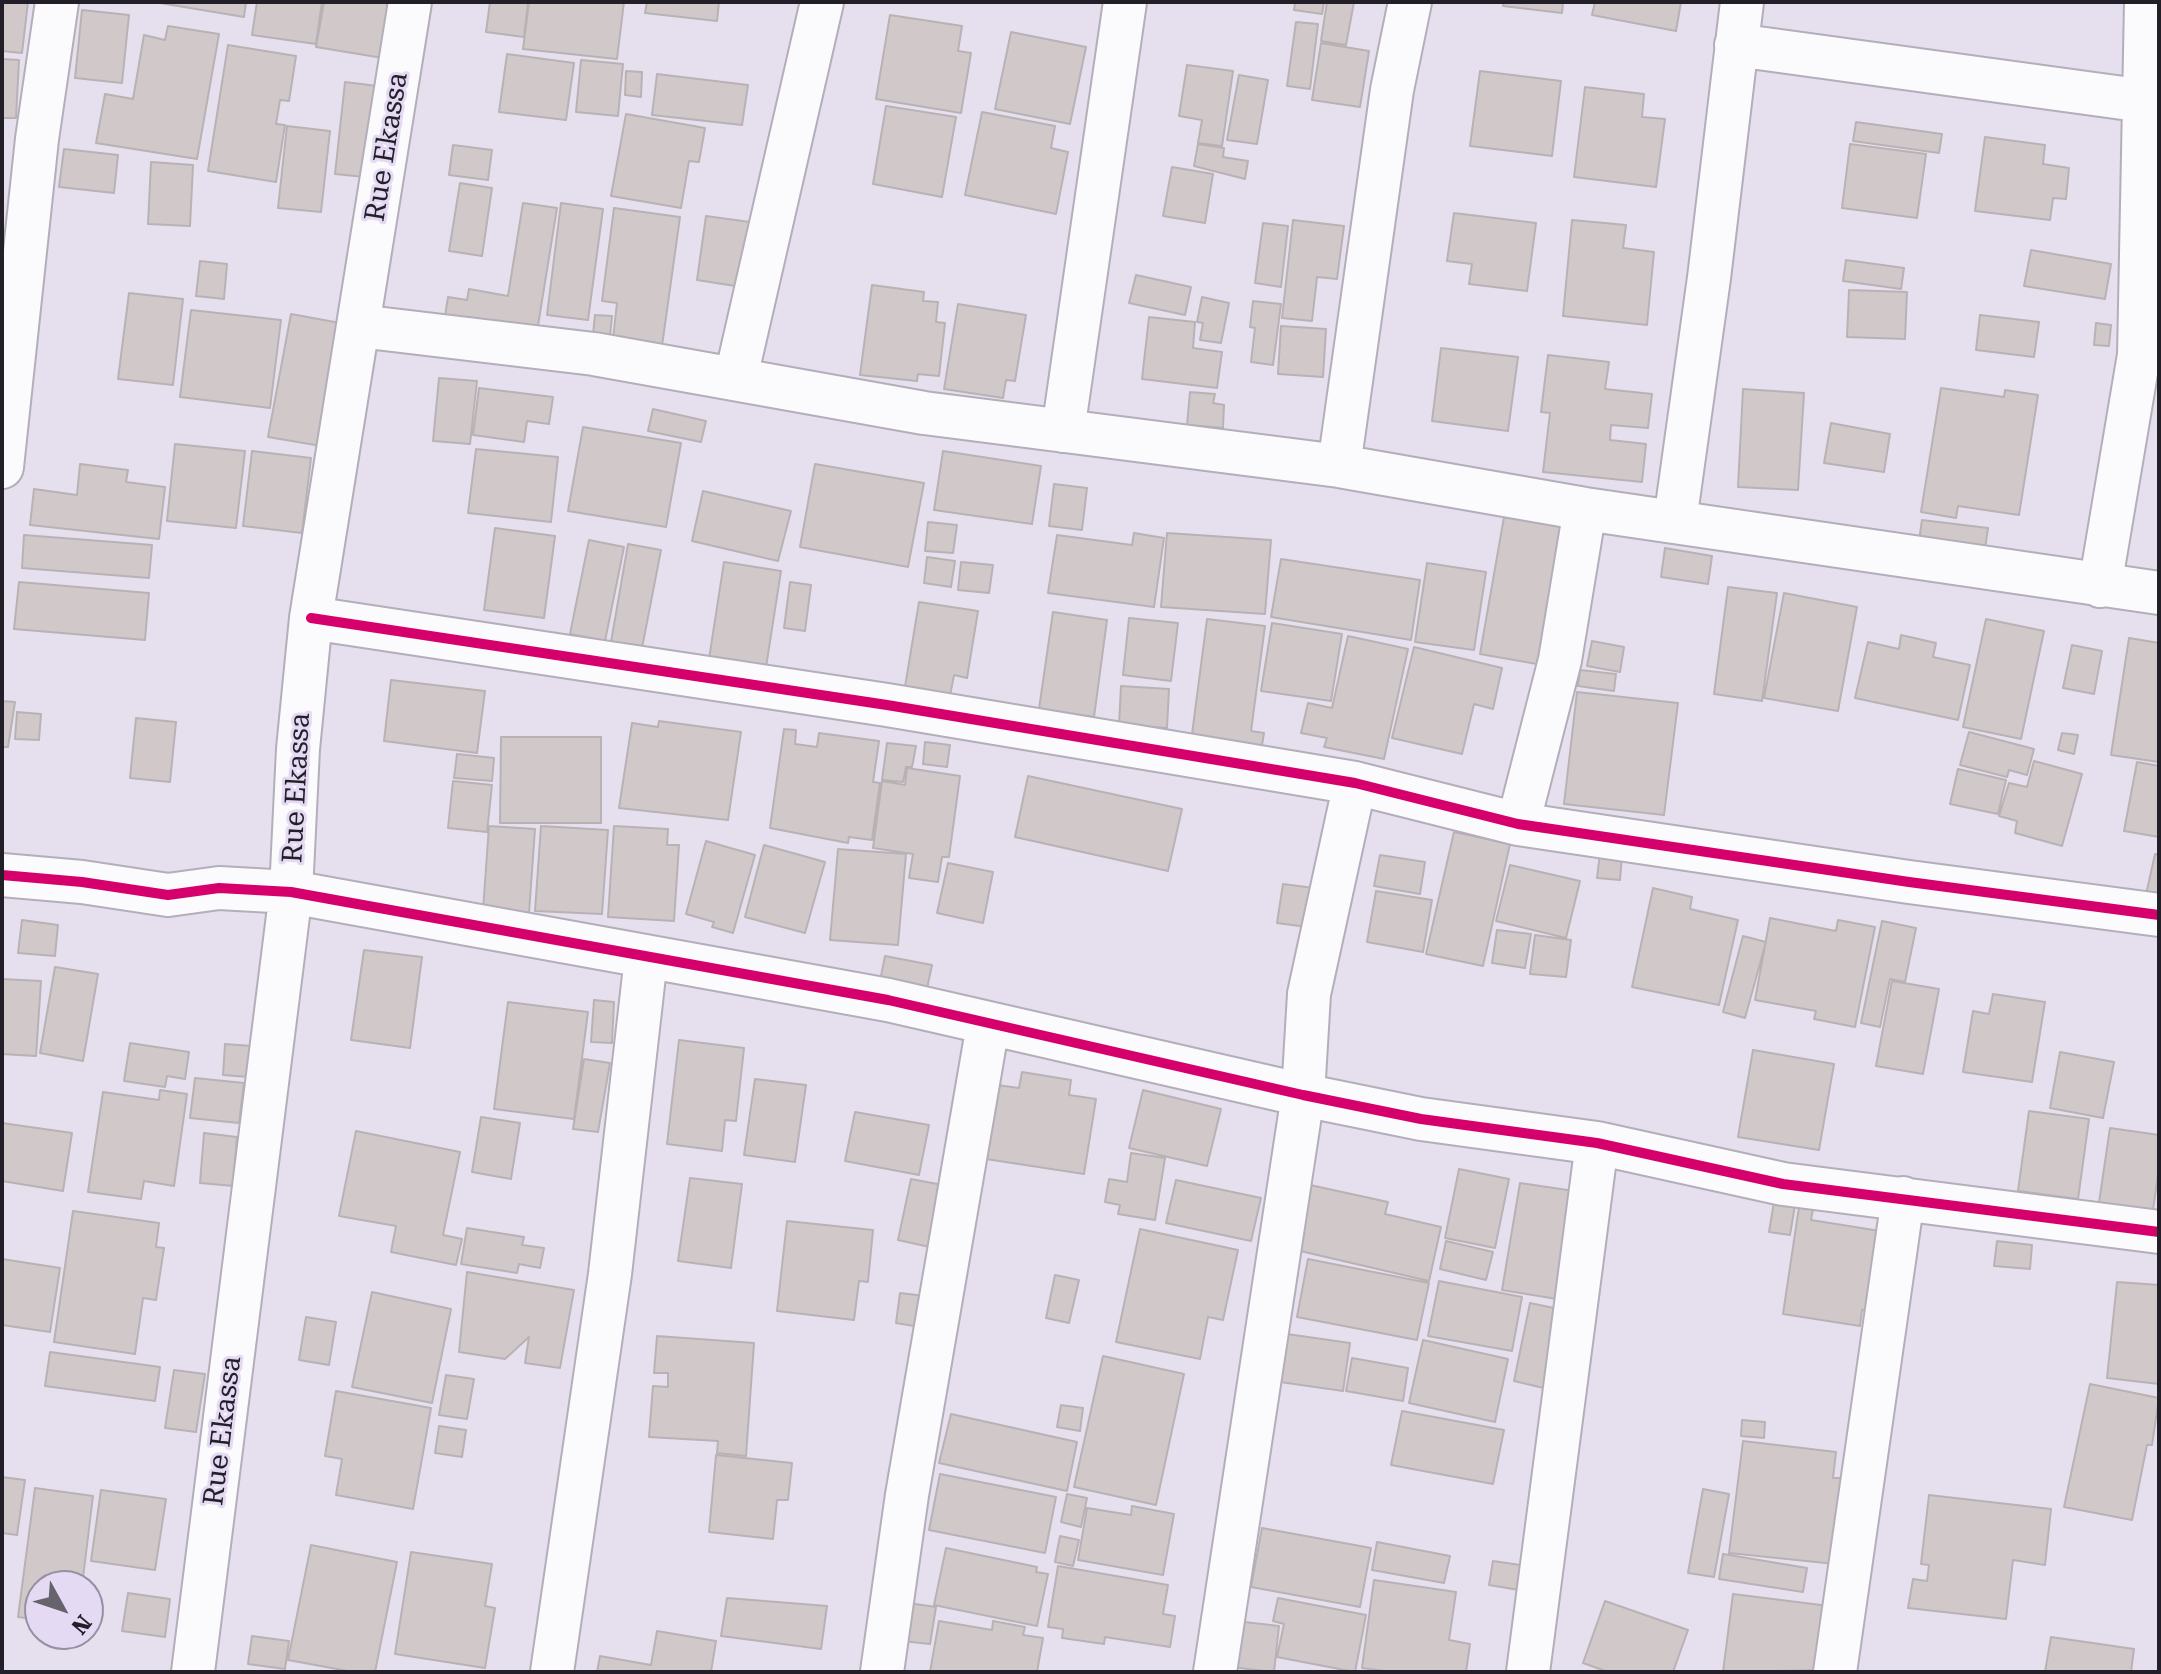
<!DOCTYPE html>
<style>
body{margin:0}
#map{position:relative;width:2161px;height:1674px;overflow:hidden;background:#e6e0ee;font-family:"Roboto Serif",serif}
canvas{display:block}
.frame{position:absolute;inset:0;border:4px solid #231f28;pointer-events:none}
.north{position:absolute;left:24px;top:1570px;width:80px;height:80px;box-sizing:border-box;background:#e5daf4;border:2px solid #978fa2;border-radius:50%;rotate:130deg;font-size:22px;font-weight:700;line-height:32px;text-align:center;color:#231f28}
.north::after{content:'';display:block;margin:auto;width:28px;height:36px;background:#67636d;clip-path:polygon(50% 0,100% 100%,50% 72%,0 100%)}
</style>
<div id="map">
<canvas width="2161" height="1674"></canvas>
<div class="frame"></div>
<div class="north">N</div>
</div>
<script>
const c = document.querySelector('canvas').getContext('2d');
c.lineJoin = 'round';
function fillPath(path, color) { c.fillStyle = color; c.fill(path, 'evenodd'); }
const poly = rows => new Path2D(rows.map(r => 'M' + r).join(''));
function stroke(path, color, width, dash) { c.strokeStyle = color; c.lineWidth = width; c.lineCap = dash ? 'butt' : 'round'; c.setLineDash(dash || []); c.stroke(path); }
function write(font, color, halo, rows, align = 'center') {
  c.font = font + ' "Roboto Serif",serif'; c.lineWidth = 6; c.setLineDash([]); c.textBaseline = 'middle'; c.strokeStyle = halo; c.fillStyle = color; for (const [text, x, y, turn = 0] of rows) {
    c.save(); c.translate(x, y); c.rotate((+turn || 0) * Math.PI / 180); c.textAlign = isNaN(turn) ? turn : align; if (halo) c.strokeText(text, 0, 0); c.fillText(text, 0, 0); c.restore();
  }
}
const building = poly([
 [2,2,28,2,22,53,2,51,2,2],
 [154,2,246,2,244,17,154,2],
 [257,2,322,2,316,44,252,35,257,2],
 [324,2,391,2,383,58,316,47,324,2],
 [490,2,528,2,524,37,486,32,490,2],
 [529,2,624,2,617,59,523,49,529,2],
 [647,2,719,2,717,21,645,13,647,2],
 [1295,2,1324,2,1322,14,1294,10,1295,2],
 [1327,2,1354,2,1346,45,1321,41,1327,2],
 [1504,2,1563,2,1562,13,1503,6,1504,2],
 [1595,2,1681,2,1676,31,1592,15,1595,2],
 [82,10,129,15,122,83,75,78,82,10],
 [890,15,962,26,958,51,971,53,961,113,876,99,890,15],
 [1296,22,1318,24,1310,89,1287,86,1296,22],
 [168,26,219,34,197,159,96,143,105,94,133,99,144,35,165,40,168,26],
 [1011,32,1086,47,1070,124,995,109,1011,32],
 [1321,43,1369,51,1360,107,1312,100,1321,43],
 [228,45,296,56,289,101,280,100,276,124,285,125,276,182,208,171,228,45],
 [507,54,574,63,566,120,499,112,507,54],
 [2,59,19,60,16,118,2,118,2,59],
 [581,60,623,64,618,116,576,112,581,60],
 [1187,65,1233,71,1222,146,1198,143,1202,120,1179,116,1187,65],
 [626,71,642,72,641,97,625,95,626,71],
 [1480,71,1561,81,1552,156,1470,146,1480,71],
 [657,74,748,85,742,125,652,115,657,74],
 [1239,75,1268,80,1257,144,1227,140,1239,75],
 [345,82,385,87,375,178,335,174,345,82],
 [1585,87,1644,94,1642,117,1665,119,1656,187,1574,177,1585,87],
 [886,106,956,117,942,197,873,184,886,106],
 [982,112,1055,126,1051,148,1068,152,1056,214,965,195,982,112],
 [626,114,705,128,699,162,689,161,681,208,611,196,626,114],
 [1856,122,1942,134,1939,153,1853,141,1856,122],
 [287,126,330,131,321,212,278,208,287,126],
 [1985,137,2045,145,2043,164,2069,168,2066,199,2053,198,2050,220,1975,211,1985,137],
 [1198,144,1224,148,1223,157,1248,161,1245,179,1194,166,1198,144],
 [1850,144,1926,154,1917,218,1842,208,1850,144],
 [453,145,492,150,488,180,449,175,453,145],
 [64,149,118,155,114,193,59,187,64,149],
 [151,162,193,165,190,226,148,224,151,162],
 [1172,167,1213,174,1205,223,1163,216,1172,167],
 [460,183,492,188,482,256,449,251,460,183],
 [523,203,557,208,536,338,444,323,448,297,467,300,469,289,508,296,523,203],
 [561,203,603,209,588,320,547,315,561,203],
 [614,208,680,217,661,353,612,347,617,303,602,301,614,208],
 [1454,213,1536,223,1527,291,1469,284,1472,264,1447,261,1454,213],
 [706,216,757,223,748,288,697,280,706,216],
 [1293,220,1344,226,1337,279,1317,277,1312,321,1282,318,1293,220],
 [1572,220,1626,225,1623,248,1654,252,1647,325,1563,316,1572,220],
 [1263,223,1288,226,1281,287,1255,283,1263,223],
 [2031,250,2111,264,2105,299,2024,286,2031,250],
 [1846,260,1904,268,1901,289,1843,281,1846,260],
 [200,261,227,264,224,299,196,296,200,261],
 [1136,275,1191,287,1185,315,1129,303,1136,275],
 [872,285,924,292,923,301,938,302,936,322,945,323,939,376,918,374,917,381,860,375,872,285],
 [1849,290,1907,292,1905,339,1847,337,1849,290],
 [129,293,183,299,173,385,118,379,129,293],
 [1202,297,1229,303,1221,343,1200,340,1203,323,1197,322,1202,297],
 [1253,301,1281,304,1273,365,1251,362,1255,328,1250,327,1253,301],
 [958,304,1026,315,1015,381,1006,380,1003,398,944,389,958,304],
 [191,310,281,320,270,408,180,397,191,310],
 [291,314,351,325,327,447,268,437,291,314],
 [595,315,612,316,609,346,592,344,595,315],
 [1980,315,2039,322,2034,357,1976,350,1980,315],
 [1149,317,1195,322,1193,348,1222,352,1217,388,1142,379,1149,317],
 [2096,323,2111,325,2109,346,2094,345,2096,323],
 [1281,326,1326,329,1323,377,1278,374,1281,326],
 [1441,348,1518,357,1508,431,1432,421,1441,348],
 [1548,355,1609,362,1605,389,1652,394,1648,428,1611,425,1610,440,1646,444,1642,482,1543,472,1550,413,1541,412,1548,355],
 [439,378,477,381,470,444,433,441,439,378],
 [479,388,553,397,549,424,527,421,524,442,473,435,479,388],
 [1941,388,2004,397,2005,390,2038,395,2019,515,1958,506,1956,518,1921,512,1941,388],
 [1743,389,1804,393,1798,490,1738,487,1743,389],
 [1190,392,1215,394,1213,403,1224,405,1223,428,1187,425,1190,392],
 [653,409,706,421,701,442,648,431,653,409],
 [1831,423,1890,434,1884,472,1824,463,1831,423],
 [583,427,681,443,666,527,568,511,583,427],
 [175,444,245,451,236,528,167,521,175,444],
 [476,449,558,457,551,522,468,513,476,449],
 [252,451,311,458,302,533,243,526,252,451],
 [943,451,1041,466,1032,524,934,510,943,451],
 [80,464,128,470,126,482,165,487,159,539,30,525,34,489,77,495,80,464],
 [815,464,924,483,908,567,800,547,815,464],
 [1054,484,1087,488,1082,530,1049,526,1054,484],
 [703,491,791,511,778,561,692,541,703,491],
 [1504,517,1562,527,1537,664,1480,654,1504,517],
 [1922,520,1988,528,1985,549,1919,541,1922,520],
 [928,522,957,525,953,553,925,551,928,522],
 [495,528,555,536,544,618,484,610,495,528],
 [1134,533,1164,538,1154,607,1048,593,1057,535,1132,545,1134,533],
 [1167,533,1271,540,1265,614,1161,607,1167,533],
 [24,535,152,545,149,578,22,568,24,535],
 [589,540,624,547,605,641,570,634,589,540],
 [628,544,661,550,642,648,611,642,628,544],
 [1665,548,1712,556,1708,584,1661,577,1665,548],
 [927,557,955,561,951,587,924,583,927,557],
 [1281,559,1420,580,1411,640,1271,617,1281,559],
 [724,562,781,571,764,680,707,672,724,562],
 [961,562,993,565,989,593,958,590,961,562],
 [1427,563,1486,572,1474,650,1415,642,1427,563],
 [19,582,149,593,145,640,14,629,19,582],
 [790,582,811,585,805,631,784,628,790,582],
 [1728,587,1777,593,1762,701,1714,694,1728,587],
 [1784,593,1857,607,1838,711,1764,698,1784,593],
 [919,602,978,611,967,678,954,675,948,706,903,699,919,602],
 [1053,612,1107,620,1094,717,1039,709,1053,612],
 [1129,618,1178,623,1171,681,1123,675,1129,618],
 [1207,619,1265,626,1251,731,1264,733,1261,751,1191,742,1207,619],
 [1986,619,2044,631,2021,739,1963,727,1986,619],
 [1272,623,1342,634,1331,701,1261,691,1272,623],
 [1901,635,1936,643,1933,657,1970,665,1958,720,1855,698,1868,642,1899,649,1901,635],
 [1348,636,1408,649,1384,759,1324,747,1327,738,1301,733,1308,703,1332,708,1348,636],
 [2129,638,2159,643,2159,762,2111,755,2129,638],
 [1592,641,1624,647,1620,672,1587,666,1592,641],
 [2072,645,2102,651,2094,694,2063,688,2072,645],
 [1414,647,1502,668,1493,709,1474,704,1462,754,1392,738,1414,647],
 [1580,670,1616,674,1614,691,1578,686,1580,670],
 [391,680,485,691,477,753,384,741,391,680],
 [1121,686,1169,689,1167,728,1119,725,1121,686],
 [1577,692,1678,703,1664,815,1564,804,1577,692],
 [2,701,15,702,8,747,2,747,2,701],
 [17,712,41,714,39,740,15,739,17,712],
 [136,718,176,722,170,782,130,778,136,718],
 [659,721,741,732,728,820,619,808,632,723,658,727,659,721],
 [784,729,796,730,795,744,817,747,819,733,879,741,873,782,880,783,872,840,849,837,848,843,770,828,784,729],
 [1969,732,2034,749,2027,775,2009,770,2007,777,1960,765,1969,732],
 [2062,733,2078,735,2074,754,2058,750,2062,733],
 [501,737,601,737,601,823,500,823,501,737],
 [925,742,950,745,947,767,923,764,925,742],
 [887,743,916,746,912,767,906,767,903,782,882,780,887,743],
 [457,754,494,758,492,781,454,778,457,754],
 [2034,761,2082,774,2062,846,2015,833,2017,821,1999,816,2009,783,2027,787,2034,761],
 [2137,762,2159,766,2159,837,2124,831,2137,762],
 [907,768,960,776,949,857,942,857,938,882,909,878,913,854,873,848,882,781,905,785,907,768],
 [1958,769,2006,780,1998,814,1950,804,1958,769],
 [1028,776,1182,809,1168,871,1015,837,1028,776],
 [453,781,492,785,487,832,448,828,453,781],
 [489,826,535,829,529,913,483,910,489,826],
 [541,826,608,830,602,914,535,911,541,826],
 [614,826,668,829,667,845,679,845,674,921,608,917,614,826],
 [1454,832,1510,844,1483,966,1426,954,1454,832],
 [706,841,755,855,733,933,712,927,714,922,686,914,706,841],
 [764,845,825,862,805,933,745,917,764,845],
 [838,849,906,854,898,945,830,940,838,849],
 [1600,853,1622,855,1620,880,1597,878,1600,853],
 [2155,854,2159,855,2159,902,2145,899,2155,854],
 [1380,855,1425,862,1420,894,1374,886,1380,855],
 [948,863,993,872,983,923,937,913,948,863],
 [1510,865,1580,881,1566,938,1496,921,1510,865],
 [1283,884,1314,888,1307,927,1277,923,1283,884],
 [1653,888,1692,897,1690,909,1738,920,1719,1005,1632,987,1653,888],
 [1376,891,1432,900,1423,952,1367,942,1376,891],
 [1770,918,1836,931,1838,920,1875,927,1855,1027,1814,1019,1816,1011,1755,1000,1770,918],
 [22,920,58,925,55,956,18,953,22,920],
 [1882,921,1916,928,1905,982,1890,979,1880,1027,1861,1023,1882,921],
 [1497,930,1531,934,1525,968,1492,963,1497,930],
 [1535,935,1571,940,1566,977,1530,974,1535,935],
 [1743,936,1766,942,1745,1018,1723,1012,1743,936],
 [364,950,422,957,410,1048,351,1040,364,950],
 [885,956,932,965,926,993,879,986,885,956],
 [55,967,98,974,83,1061,40,1053,55,967],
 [2,979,41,981,36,1056,2,1054,2,979],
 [1892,981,1939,989,1923,1074,1876,1066,1892,981],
 [1993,994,2045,1002,2032,1082,1963,1072,1973,1011,1989,1014,1993,994],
 [594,1000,614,1002,612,1043,591,1042,594,1000],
 [508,1002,588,1012,574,1119,494,1109,508,1002],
 [679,1040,744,1048,736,1121,725,1120,722,1151,667,1144,679,1040],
 [130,1043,189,1052,185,1079,167,1076,165,1087,124,1081,130,1043],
 [225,1044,265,1047,262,1078,223,1075,225,1044],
 [1753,1050,1834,1064,1819,1150,1738,1137,1753,1050],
 [2060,1052,2114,1062,2103,1118,2050,1108,2060,1052],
 [584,1059,610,1063,598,1132,573,1129,584,1059],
 [1022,1072,1071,1080,1069,1095,1096,1099,1084,1174,986,1159,997,1085,1019,1088,1022,1072],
 [195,1078,244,1083,239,1123,190,1118,195,1078],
 [755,1079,806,1085,795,1162,744,1155,755,1079],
 [160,1090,187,1094,174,1186,144,1181,141,1199,88,1192,103,1092,159,1100,160,1090],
 [1143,1090,1221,1109,1207,1166,1129,1148,1143,1090],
 [2029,1111,2089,1119,2078,1199,2018,1191,2029,1111],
 [855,1112,929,1125,919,1175,845,1161,855,1112],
 [481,1117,520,1123,511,1179,472,1172,481,1117],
 [2,1123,72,1133,63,1191,2,1181,2,1123],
 [2110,1128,2159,1135,2159,1168,2151,1224,2097,1216,2110,1128],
 [356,1131,460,1152,443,1235,462,1239,456,1265,391,1252,396,1226,339,1216,356,1131],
 [204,1133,237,1137,233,1186,200,1183,204,1133],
 [1131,1153,1165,1158,1155,1220,1118,1214,1120,1205,1105,1202,1109,1179,1127,1182,1131,1153],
 [1459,1169,1509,1179,1495,1248,1445,1238,1459,1169],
 [690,1178,742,1184,731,1268,678,1261,690,1178],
 [911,1179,948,1186,934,1248,898,1240,911,1179],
 [1176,1180,1261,1198,1251,1241,1166,1223,1176,1180],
 [1520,1183,1581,1192,1563,1300,1502,1290,1520,1183],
 [1310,1185,1388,1202,1385,1214,1441,1227,1429,1281,1296,1250,1310,1185],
 [1774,1202,1795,1205,1790,1235,1769,1232,1774,1202],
 [1799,1207,1813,1209,1811,1220,1899,1234,1887,1313,1862,1310,1860,1326,1783,1314,1799,1207],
 [73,1211,159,1223,156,1247,164,1248,156,1300,143,1298,135,1354,54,1342,73,1211],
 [787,1221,873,1230,868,1282,859,1281,854,1320,777,1311,787,1221],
 [467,1228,524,1237,522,1245,544,1248,540,1268,519,1264,517,1273,461,1264,467,1228],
 [1140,1229,1238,1250,1223,1320,1208,1317,1200,1359,1116,1342,1140,1229],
 [1446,1241,1493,1252,1486,1280,1440,1269,1446,1241],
 [1997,1241,2032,1245,2030,1269,1994,1266,1997,1241],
 [2,1259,60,1268,50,1332,2,1325,2,1259],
 [1308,1259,1429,1283,1417,1340,1297,1317,1308,1259],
 [467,1272,574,1290,560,1368,525,1363,529,1337,505,1359,459,1352,467,1272],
 [1055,1275,1079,1280,1069,1323,1046,1318,1055,1275],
 [1439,1281,1522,1297,1512,1351,1428,1336,1439,1281],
 [2117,1282,2159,1285,2159,1384,2107,1378,2117,1282],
 [372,1292,451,1309,432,1403,352,1387,372,1292],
 [900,1293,925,1296,920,1327,896,1323,900,1293],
 [1530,1303,1568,1311,1552,1390,1514,1381,1530,1303],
 [306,1317,336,1322,329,1365,299,1360,306,1317],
 [1287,1334,1350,1343,1343,1391,1280,1382,1287,1334],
 [657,1336,754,1343,746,1456,717,1453,718,1441,649,1437,653,1386,668,1387,668,1373,654,1373,657,1336],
 [1423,1340,1508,1359,1495,1422,1409,1403,1423,1340],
 [50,1352,160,1367,155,1401,45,1386,50,1352],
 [1103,1356,1184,1374,1156,1505,1074,1487,1103,1356],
 [1352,1358,1408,1368,1403,1401,1346,1391,1352,1358],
 [174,1370,205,1374,196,1432,165,1428,174,1370],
 [446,1375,474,1379,467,1419,439,1415,446,1375],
 [2090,1384,2159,1398,2152,1445,2147,1445,2132,1520,2064,1507,2090,1384],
 [336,1391,431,1408,413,1509,336,1495,342,1459,325,1456,336,1391],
 [1061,1405,1083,1408,1080,1431,1057,1427,1061,1405],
 [1402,1411,1504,1430,1493,1484,1391,1465,1402,1411],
 [951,1414,1077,1442,1067,1491,939,1463,951,1414],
 [1742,1420,1765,1422,1764,1438,1741,1436,1742,1420],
 [439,1426,466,1430,462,1457,435,1453,439,1426],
 [1743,1441,1836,1452,1833,1478,1844,1478,1835,1564,1729,1553,1743,1441],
 [716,1455,792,1463,788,1500,777,1500,773,1539,709,1532,716,1455],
 [940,1474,1056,1497,1045,1553,929,1530,940,1474],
 [2,1477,25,1480,17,1535,2,1533,2,1477],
 [35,1488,93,1496,82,1586,40,1586,40,1620,18,1617,35,1488],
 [1703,1489,1729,1494,1714,1577,1688,1573,1703,1489],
 [101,1490,166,1499,155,1570,91,1561,101,1490],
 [1067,1494,1087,1498,1081,1527,1061,1522,1067,1494],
 [1929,1495,2051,1509,2045,1565,2013,1560,2006,1619,1908,1608,1913,1579,1927,1581,1929,1565,1921,1564,1929,1495],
 [1132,1506,1174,1514,1163,1575,1078,1560,1087,1508,1131,1515,1132,1506],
 [1262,1528,1371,1548,1360,1607,1251,1587,1262,1528],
 [1060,1536,1079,1540,1073,1566,1055,1562,1060,1536],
 [1377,1542,1450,1556,1444,1583,1372,1570,1377,1542],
 [311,1545,397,1562,375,1672,353,1672,288,1660,311,1545],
 [946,1548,1037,1567,1036,1572,1048,1574,1037,1626,934,1605,946,1548],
 [411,1552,492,1564,485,1606,495,1608,485,1668,395,1654,411,1552],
 [1723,1554,1807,1568,1803,1592,1719,1579,1723,1554],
 [1493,1561,1534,1567,1531,1592,1489,1585,1493,1561],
 [1058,1566,1168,1585,1163,1614,1175,1616,1170,1647,1105,1637,1104,1644,1062,1638,1063,1629,1048,1627,1058,1566],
 [1374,1580,1456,1592,1449,1640,1470,1644,1466,1672,1392,1672,1362,1668,1374,1580],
 [128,1593,170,1599,165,1637,122,1631,128,1593],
 [1733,1594,1837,1607,1828,1670,1723,1672,1733,1594],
 [727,1598,827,1606,821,1649,721,1636,727,1598],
 [1278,1598,1366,1615,1355,1672,1277,1657,1284,1624,1273,1621,1278,1598],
 [1605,1601,1688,1630,1673,1672,1608,1672,1583,1663,1605,1601],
 [908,1603,936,1607,930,1644,902,1641,908,1603],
 [939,1621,992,1630,993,1621,1025,1627,1023,1635,1043,1638,1037,1672,930,1672,939,1621],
 [1236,1621,1279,1626,1274,1672,1231,1667,1236,1621],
 [657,1631,716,1641,711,1672,597,1672,600,1656,651,1665,657,1631],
 [252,1636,289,1641,285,1669,248,1664,252,1636],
 [2051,1637,2134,1649,2131,1672,2045,1672,2051,1637]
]);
fillPath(building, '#d1c8ca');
stroke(building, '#b8b2b5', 2);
const street = poly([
 [1736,45,2159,103],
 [359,326,594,354,924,413,1339,466,1585,509,2159,593],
 [736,377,822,2],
 [1063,431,1125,2],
 [1339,466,1392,90,1410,2],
 [2,467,37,139,57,2],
 [1675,521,1709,278,1742,2],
 [2100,586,2139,355,2146,2],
 [311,618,887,705,1355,783,1518,824,1909,882,2159,915],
 [1518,824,1560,660,1585,509],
 [2,875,82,882,168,895,219,888,291,892,888,1000,1303,1095,1421,1119,1597,1143,1783,1184,2159,1232],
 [193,1672,291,892,298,749,311,618,410,2],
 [552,1672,610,1274,646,958],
 [882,1672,907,1495,988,1025],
 [1215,1672,1303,1095,1309,994,1355,783],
 [1528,1672,1597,1143],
 [1835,1672,1903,1198]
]);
stroke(street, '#b3aeb9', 46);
stroke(street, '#fbfafc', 42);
stroke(poly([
 [311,618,887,705,1355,783,1518,824,1909,882,2159,915],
 [2,875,82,882,168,895,219,888,291,892,888,1000,1303,1095,1421,1119,1597,1143,1783,1184,2159,1232]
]), '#d6006c', 10);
write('28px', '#231f28', '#e5daf4', [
 ["Rue Ekassa",387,147,-81],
 ["Rue Ekassa",297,788,-87],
 ["Rue Ekassa",223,1431,-83]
]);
</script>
